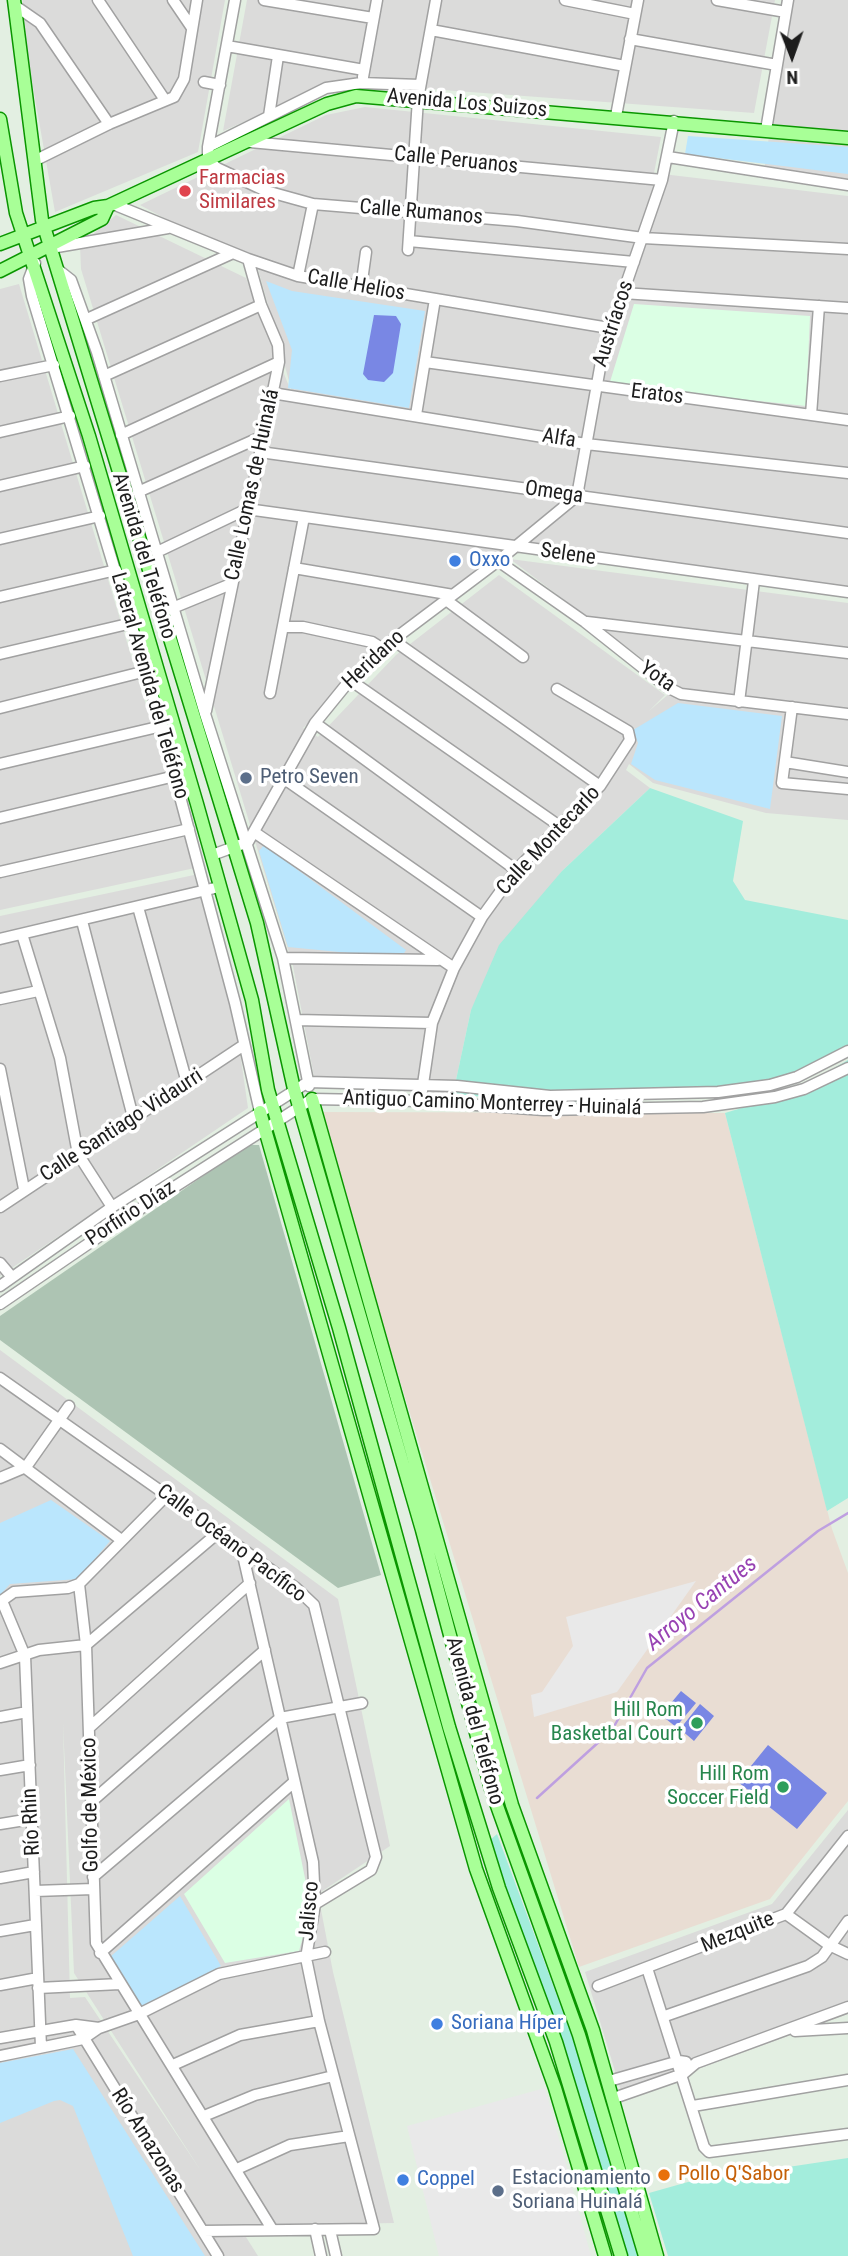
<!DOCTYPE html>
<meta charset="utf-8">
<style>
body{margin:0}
#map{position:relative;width:848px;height:2256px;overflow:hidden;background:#e3efe2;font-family:"Roboto Condensed",sans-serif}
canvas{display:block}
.north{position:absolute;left:757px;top:21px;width:70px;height:70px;-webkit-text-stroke:5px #fff;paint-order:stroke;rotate:179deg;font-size:19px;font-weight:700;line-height:28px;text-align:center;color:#1d1d1d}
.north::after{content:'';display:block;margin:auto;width:24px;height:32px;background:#1d1d1d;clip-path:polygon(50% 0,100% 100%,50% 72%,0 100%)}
</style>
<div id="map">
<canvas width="848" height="2256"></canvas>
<div class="north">N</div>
</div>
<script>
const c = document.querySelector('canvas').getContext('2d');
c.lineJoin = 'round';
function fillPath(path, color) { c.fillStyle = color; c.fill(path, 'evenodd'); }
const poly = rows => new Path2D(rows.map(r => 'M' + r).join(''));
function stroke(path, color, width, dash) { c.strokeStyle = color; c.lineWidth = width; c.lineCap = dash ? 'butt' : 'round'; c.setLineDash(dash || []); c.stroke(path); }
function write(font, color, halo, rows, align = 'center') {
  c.font = font + ' "Roboto Condensed",sans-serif'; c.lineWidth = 7; c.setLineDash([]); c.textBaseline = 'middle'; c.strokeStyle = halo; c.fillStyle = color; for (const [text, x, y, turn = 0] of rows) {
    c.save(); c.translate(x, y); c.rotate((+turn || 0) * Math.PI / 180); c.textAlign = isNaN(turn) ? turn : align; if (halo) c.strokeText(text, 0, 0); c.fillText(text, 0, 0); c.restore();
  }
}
fillPath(poly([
 [23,0,225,0,198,152,55,212,21,19],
 [247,0,775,0,754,113,335,82,223,131],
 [788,0,848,0,848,188,763,179],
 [365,107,661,137,654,173,848,196,848,590,507,545,303,728,318,737,396,655,499,575,665,695,649,711,678,686,510,559,848,603,848,820,766,813,653,783,629,764,626,770,650,788,562,871,471,1010,453,1094,316,1087,293,966,81,269,80,245,116,215,246,278,294,399,258,269,140,205,326,115],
 [19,284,195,868,0,910,0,289],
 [194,875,235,1018,248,1108,0,1276,0,916],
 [0,1350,338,1599,390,1846,318,1894,333,1972,394,2223,239,2226,258,2256,0,2256],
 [63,1723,74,1973,201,2171,85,1997,70,1998],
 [848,1810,848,2014,690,2072,621,2091,585,1972,772,1904]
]), '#dbdbda');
fillPath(poly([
 [318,1112,725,1113,832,1529,848,1573,848,1801,770,1899,579,1967]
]), '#e9ddd3');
fillPath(poly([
 [634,304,810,316,806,406,609,385],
 [289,1799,311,1908,299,1951,225,1963,184,1894]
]), '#dbffe4');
fillPath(poly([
 [248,1145,259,1145,381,1575,338,1588,0,1340,0,1316]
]), '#adc4b3');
fillPath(poly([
 [650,788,743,821,733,881,745,900,848,920,848,1045,773,1082,717,1097,549,1103,453,1094,471,1010,499,945,562,871],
 [848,1060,848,1498,827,1511,725,1113,791,1093],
 [497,1834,583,2066,640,2256,627,2256,562,2040,489,1841],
 [848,2158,848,2256,668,2256,649,2193,688,2182]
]), '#a3eddc');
fillPath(poly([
 [688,136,848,147,848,174,685,154],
 [266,281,292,291,425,311,409,408,288,388,292,350],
 [678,703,782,716,770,809,655,780,631,764,638,743,633,730],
 [264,845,406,950,401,958,288,947,259,851],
 [51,1500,110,1541,78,1579,10,1584,0,1595,0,1523],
 [180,1896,221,1966,141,2008,110,1957],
 [73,2049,205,2256,133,2256,73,2106,60,2100,54,2101,0,2123,0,2063]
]), '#bae6fd');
fillPath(poly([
 [374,315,396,316,401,324,393,373,384,382,368,380,363,374],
 [681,1691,696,1703,676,1727,661,1715],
 [700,1704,714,1716,694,1741,680,1729],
 [768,1745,827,1793,797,1829,738,1782]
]), '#7987e4');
fillPath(poly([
 [696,1581,617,1692,534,1717,531,1695,542,1692,573,1646,566,1617],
 [545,2088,591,2256,439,2256,407,2126]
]), '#e9e9e9');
stroke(poly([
 [537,1798,612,1730,647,1668,818,1531,848,1513]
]), '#be9fe0', 2.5);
const minor = poly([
 [98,0,165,100],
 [173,0,192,28],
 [235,0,208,147,208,160,217,168,266,191,313,204,517,221,643,238,848,249],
 [264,0,373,18],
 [565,0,635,14],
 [717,0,786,12],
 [14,5,40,23,109,124],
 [431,30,625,66],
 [630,39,777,65],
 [227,46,364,70],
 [363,77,377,0],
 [204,82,220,85],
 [269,116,278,56],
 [616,116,638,0],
 [766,130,788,0],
 [250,142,662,180],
 [208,147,326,88,361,83,420,85],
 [668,157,848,185],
 [34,161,109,124,174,97,184,79,197,0],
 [113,204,248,259,298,276,609,328],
 [409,241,634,262],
 [51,248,168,228],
 [408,250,418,99,436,0],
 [35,263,29,279,32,296,155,703,235,1003,260,1112],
 [57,269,71,280,97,352,205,714,283,958,309,1086],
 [298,276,313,204],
 [361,288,366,252],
 [623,293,848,308],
 [87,319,233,253],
 [425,362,848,420],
 [0,376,54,365],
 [104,376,261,305],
 [272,393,586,444,848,473],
 [416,415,435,299],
 [811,415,819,306],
 [0,432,70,416],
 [121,435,279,362],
 [260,452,848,533],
 [0,486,85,466],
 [138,492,263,436],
 [0,539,100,516],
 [157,552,247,509,848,592],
 [498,561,585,622,667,687,681,694,848,714],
 [294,568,453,595],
 [0,597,116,570],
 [446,600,523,657],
 [175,607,231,584],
 [587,622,848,653],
 [283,627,303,627,372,642,383,649],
 [393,640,600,786],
 [0,654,132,623],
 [350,680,561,827],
 [270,693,304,517],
 [739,702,754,581],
 [792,707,782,783,848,789],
 [0,708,146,671],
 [206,711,279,362,278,345,261,305,248,259],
 [315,723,516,870],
 [785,762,848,772],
 [0,764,162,726],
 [283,778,482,917],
 [0,818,175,776],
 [254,832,454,968],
 [212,855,248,842,315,723,350,680,393,640,498,561,577,496,603,351,662,180,674,121],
 [0,872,189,829],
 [138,907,187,1083],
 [82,921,133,1117],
 [22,934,60,1058,78,1154,112,1207],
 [0,939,219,887],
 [283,958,438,960],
 [0,999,38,991],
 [296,1020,432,1023],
 [0,1069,24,1189],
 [422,1091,432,1023,454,968,482,917,516,870,600,786,630,740,628,731,557,689],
 [0,1207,244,1045],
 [0,1263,11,1276],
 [0,1286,112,1207,308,1082,457,1086,550,1096,718,1092,770,1085,797,1077,848,1051],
 [0,1304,129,1216,312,1099,421,1101,544,1110,703,1107,775,1097,804,1089,848,1068],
 [0,1378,219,1532,296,1588,314,1605,376,1857,371,1870,315,1904],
 [0,1449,120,1539],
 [0,1478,26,1467,69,1406],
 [79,1584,86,1645,96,1943,272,2229],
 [2,1601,25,1656,41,2047],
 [0,1602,14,1592,68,1588,79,1584,167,1495],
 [0,1663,39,1650,86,1645,219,1532],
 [0,1717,27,1712],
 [90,1727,250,1583],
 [0,1770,30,1765],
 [91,1802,265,1650],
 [0,1824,31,1819],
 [93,1877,280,1718,362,1703],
 [0,1878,34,1872],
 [35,1891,93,1889],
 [786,1914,829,1945,848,1954],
 [0,1931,35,1925],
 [100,1953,294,1782],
 [647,1968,704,2147,709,2152,848,2134],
 [0,1985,38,1978],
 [598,1986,786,1914,848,1836],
 [38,1988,120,1984],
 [665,2016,808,1966,822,1957,848,1921],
 [76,2025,218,2256],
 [795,2031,848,2028],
 [0,2038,76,2025,99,2028],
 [0,2056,83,2039,99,2028,139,2014,219,1974,325,1952],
 [173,2065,240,2035,319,2021],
 [609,2081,679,2061,686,2062],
 [614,2098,683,2074,696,2063,848,2007],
 [693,2106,848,2080],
 [204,2116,255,2095,333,2076],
 [237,2169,290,2145,349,2136],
 [315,2229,321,2256],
 [330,2230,336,2256],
 [203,2231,374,2229,319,2021,306,1958,315,1904,313,1862,242,1551]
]);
const major = poly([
 [14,0,42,220,257,923,294,1089,422,1530,491,1789,579,2035,645,2256],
 [0,119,16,213,89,436,197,804,252,1000,268,1090,339,1328,449,1727,499,1888,556,2042,621,2256],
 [0,244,94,208,108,206,327,104,356,96,848,138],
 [0,271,102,219,108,206],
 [312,1099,512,1805,593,2030,657,2256],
 [260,1112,476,1869,555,2088,605,2256]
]);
stroke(minor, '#a1a1a1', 13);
stroke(major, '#0a9600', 15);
stroke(minor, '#fff', 10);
stroke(major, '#a8ff97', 12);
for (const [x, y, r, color] of [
 [185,191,7,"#e0444e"],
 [455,561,7,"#3f7fe0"],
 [246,778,7,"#5c6f8a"],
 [697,1723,7,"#2e9e5b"],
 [783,1787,7,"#2e9e5b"],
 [437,2024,7,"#3f7fe0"],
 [664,2175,7,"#e8710a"],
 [403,2180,7,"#3f7fe0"],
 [498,2191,7,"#5c6f8a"]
]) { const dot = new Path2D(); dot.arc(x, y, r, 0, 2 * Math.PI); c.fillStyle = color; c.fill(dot); stroke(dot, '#fff', 2.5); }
write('21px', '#1d1d1d', '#fff', [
 ["Avenida Los Suizos",467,104,5],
 ["Calle Peruanos",456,161,6],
 ["Calle Rumanos",421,213,5],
 ["Calle Helios",356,286,10],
 ["Austríacos",614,324,-72],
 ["Eratos",657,395,7],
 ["Alfa",559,439,9],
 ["Calle Lomas de Huinalá",253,485,-78],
 ["Omega",554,493,8],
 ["Selene",568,555,8],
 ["Avenida del Teléfono",143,556,73],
 ["Heridano",374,660,-43],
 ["Yota",657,677,35],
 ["Lateral Avenida del Teléfono",149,686,74],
 ["Calle Montecarlo",549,841,-47],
 ["Antiguo Camino Monterrey - Huinalá",492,1104,2],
 ["Calle Santiago Vidaurri",122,1126,-33],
 ["Porfirio Díaz",131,1214,-33],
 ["Calle Océano Pacífico",231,1544,37],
 ["Avenida del Teléfono",474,1721,75],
 ["Golfo de México",91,1805,-91],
 ["Río Rhin",32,1822,-93],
 ["Jalisco",310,1911,-85],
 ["Mezquite",738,1933,-22],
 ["Río Amazonas",147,2141,58]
]);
write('21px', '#be3a42', '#fff', [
 ["Farmacias",199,179],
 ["Similares",199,203]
], 'left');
write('21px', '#366cbe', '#fff', [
 ["Oxxo",469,561],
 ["Soriana Híper",451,2024],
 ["Coppel",417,2180]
], 'left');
write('21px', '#4e5e75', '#fff', [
 ["Petro Seven",260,778],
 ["Estacionamiento",512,2179],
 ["Soriana Huinalá",512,2203]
], 'left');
write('21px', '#27864d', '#fff', [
 ["Hill Rom",683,1711],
 ["Basketbal Court",683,1735],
 ["Hill Rom",769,1775],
 ["Soccer Field",769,1799]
], 'right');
write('21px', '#c56008', '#fff', [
 ["Pollo Q'Sabor",678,2175]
], 'left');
write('italic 23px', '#9843b3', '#fff', [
 ["Arroyo Cantues",702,1604,-39]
]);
</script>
